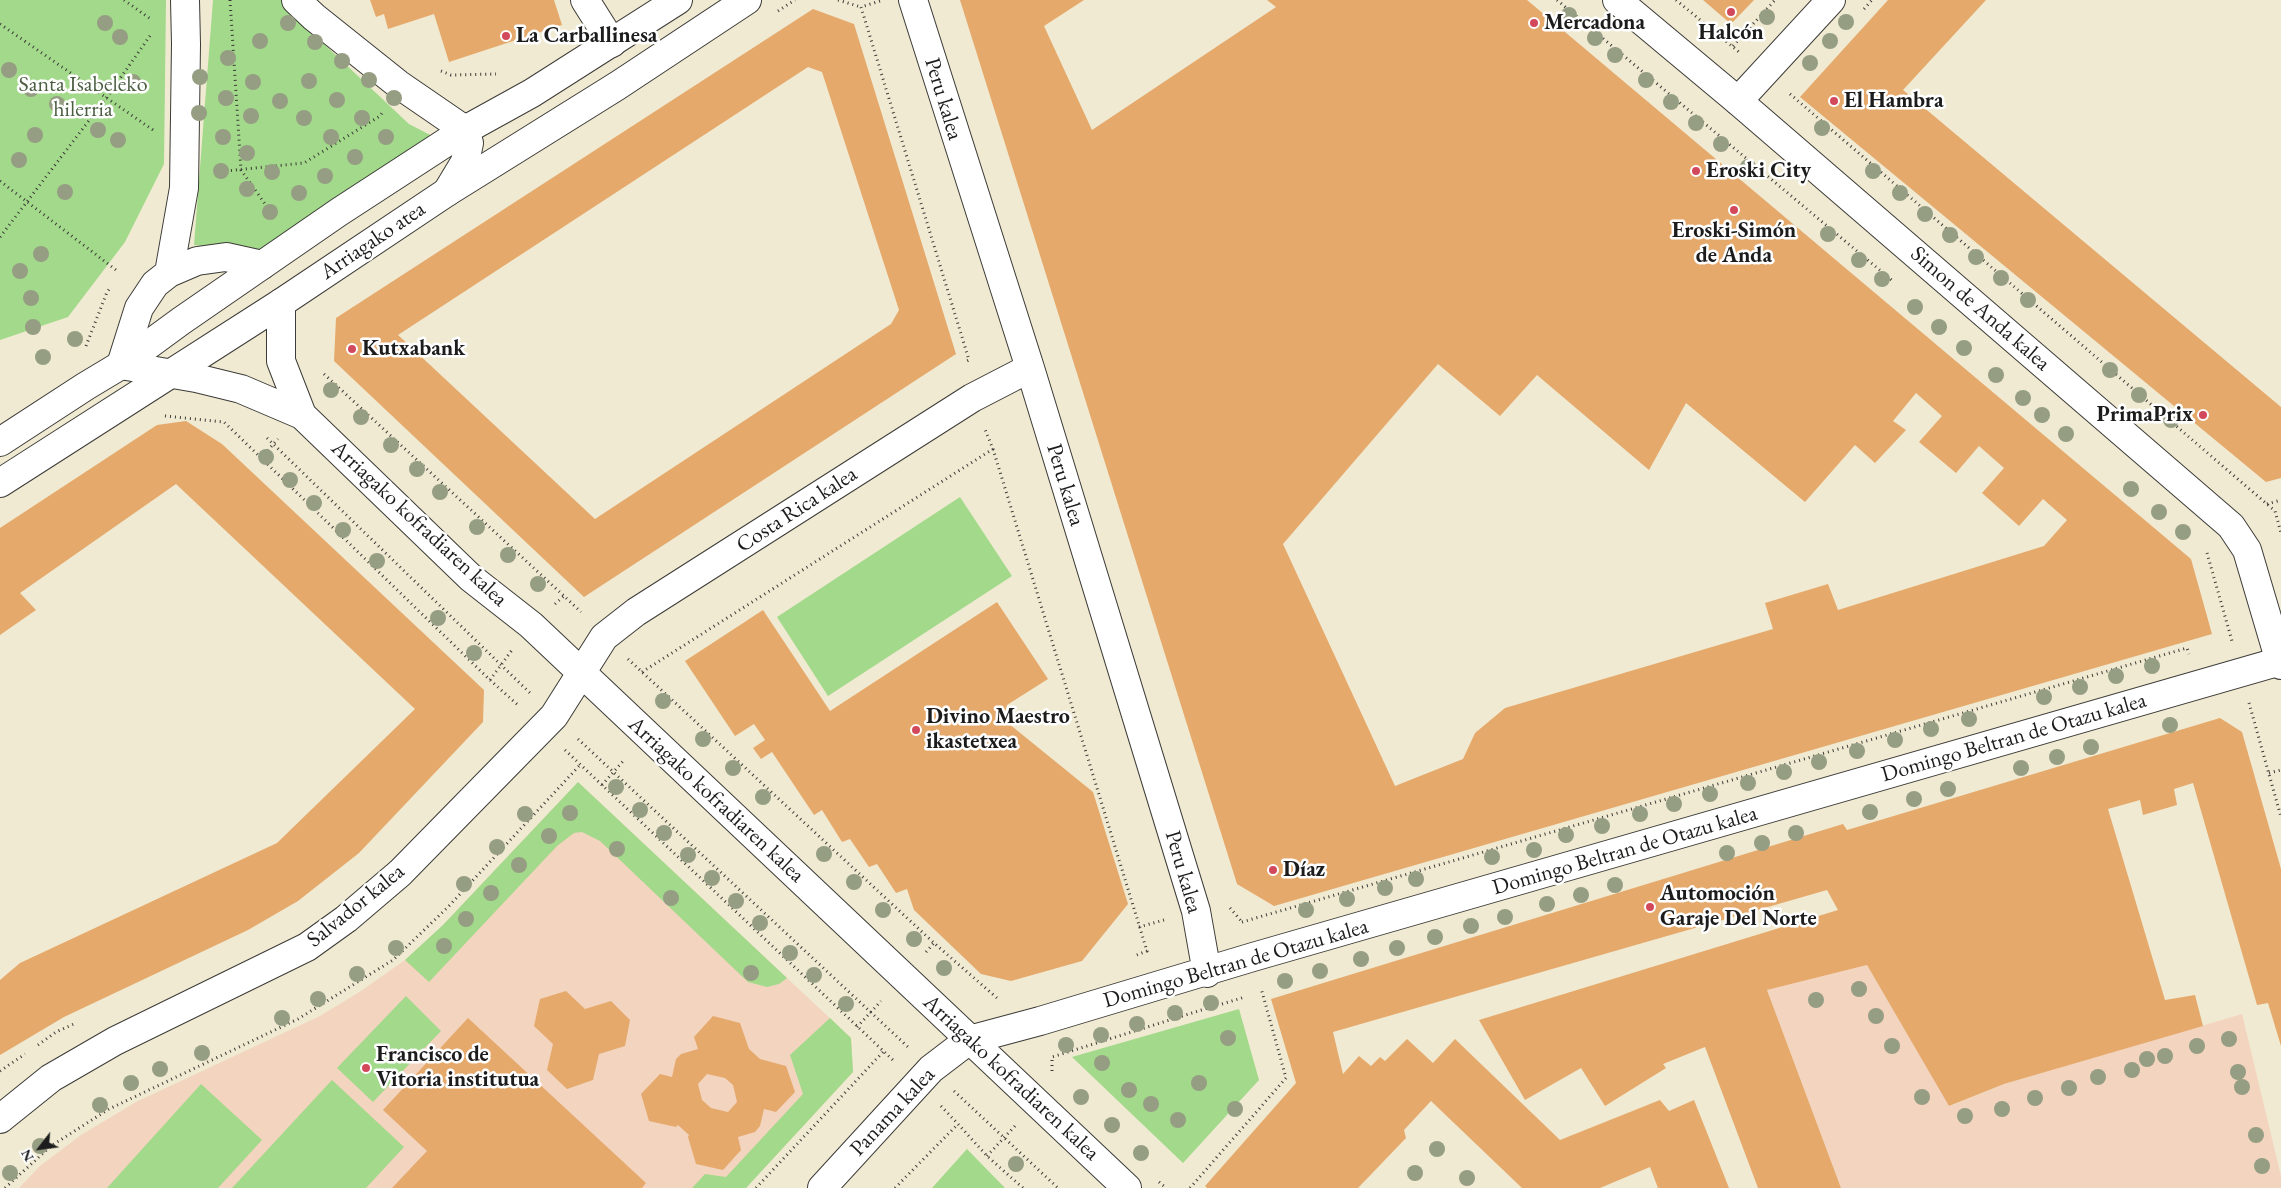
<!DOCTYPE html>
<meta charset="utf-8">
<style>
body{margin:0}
#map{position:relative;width:2281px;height:1188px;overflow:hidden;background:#f0ead2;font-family:"EB Garamond",serif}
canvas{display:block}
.north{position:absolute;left:15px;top:1123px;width:50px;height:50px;-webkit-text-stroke:4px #fff;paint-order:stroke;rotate:240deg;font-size:14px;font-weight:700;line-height:20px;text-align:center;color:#1c1c1c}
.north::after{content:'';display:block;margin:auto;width:18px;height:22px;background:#1c1c1c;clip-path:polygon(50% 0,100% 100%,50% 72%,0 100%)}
</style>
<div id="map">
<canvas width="2281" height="1188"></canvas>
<div class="north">N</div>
</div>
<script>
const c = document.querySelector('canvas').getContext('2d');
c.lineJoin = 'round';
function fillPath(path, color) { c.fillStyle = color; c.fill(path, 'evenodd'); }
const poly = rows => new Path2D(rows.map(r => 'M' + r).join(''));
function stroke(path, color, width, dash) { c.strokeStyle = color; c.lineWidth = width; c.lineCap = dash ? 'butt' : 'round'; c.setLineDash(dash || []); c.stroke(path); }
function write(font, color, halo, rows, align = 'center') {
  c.font = font + ' "EB Garamond",serif'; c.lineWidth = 5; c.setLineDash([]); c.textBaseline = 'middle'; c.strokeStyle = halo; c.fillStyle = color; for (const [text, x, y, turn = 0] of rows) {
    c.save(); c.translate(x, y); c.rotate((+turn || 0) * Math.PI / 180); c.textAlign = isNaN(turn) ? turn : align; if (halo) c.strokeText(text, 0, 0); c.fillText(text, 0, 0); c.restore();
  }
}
fillPath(poly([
 [578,782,851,1038,853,1072,746,1188,19,1188,40,1166,81,1135,136,1102,320,1016,361,991,405,960,443,925],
 [1867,965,1950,1106,2004,1084,2242,1014,2281,1176,2281,1188,1841,1188,1767,990]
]), '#f3d4bf');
fillPath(poly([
 [0,0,166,0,164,164,125,242,68,317,0,340],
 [213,0,281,0,325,45,409,124,436,138,264,253,194,245],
 [960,497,1012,576,828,696,777,617],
 [578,782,787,978,779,984,767,987,748,982,600,841,582,832,574,833,557,846,429,982,405,960,443,925],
 [406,996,441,1031,373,1102,337,1068],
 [1239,1009,1259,1080,1183,1163,1072,1057],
 [830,1018,851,1038,853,1072,746,1188,692,1188,705,1174,726,1177,803,1094,790,1055],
 [332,1080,404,1147,366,1188,232,1188],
 [201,1084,262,1140,218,1188,107,1188],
 [967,1149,1005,1188,932,1188]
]), '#a3d98a');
fillPath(poly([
 [370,0,554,0,562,25,449,62,434,14,388,29,384,14,376,17],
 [960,0,1084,0,1044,26,1092,130,1276,7,1267,0,1527,0,2191,559,2212,634,1274,906,1237,884],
 [1438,364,1500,416,1537,375,1649,470,1686,403,1805,502,1855,445,1875,463,1906,430,1893,421,1916,393,1942,416,1919,442,1956,473,1979,446,2004,468,1982,493,2019,526,2043,499,2067,520,2044,546,1838,610,1828,584,1765,603,1773,629,1505,708,1475,733,1463,759,1395,786,1283,544],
 [1703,0,1754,0,1731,24],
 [1888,0,1986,0,1903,90,2281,407,2281,478,2266,482,1800,97],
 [813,9,854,24,956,354,584,597,334,361,336,318],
 [808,67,822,72,899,310,891,324,595,519,398,335],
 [186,421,222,444,484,690,483,722,359,853,298,901,248,930,64,1017,0,1055,0,980,20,963,277,843,415,709,176,484,20,593,36,610,0,635,0,528,157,425],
 [997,602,1048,679,1007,705,1003,719,1093,792,1128,904,1082,961,1011,981,981,974,914,910,907,889,896,893,877,864,869,867,850,839,842,842,822,810,814,815,772,752,761,759,753,748,765,740,754,724,735,736,685,661,763,610,830,711],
 [2220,718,2242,732,2281,869,2281,1046,2268,1003,2257,1005,2193,783,2174,789,2177,805,2143,815,2140,800,2108,809,2165,1000,2195,995,2203,1026,2004,1084,1949,1106,1867,965,1767,990,1841,1188,1758,1188,1705,1047,1663,1064,1666,1068,1605,1106,1581,1068,1525,1100,1479,1020,1838,910,1827,890,1333,1032,1343,1074,1359,1056,1371,1066,1380,1057,1385,1061,1407,1039,1433,1063,1455,1039,1560,1140,1660,1100,1669,1111,1694,1100,1729,1188,1658,1188,1650,1167,1600,1188,1522,1188,1431,1101,1404,1130,1406,1138,1358,1188,1207,1188,1205,1186,1296,1083,1271,999,1843,824,1847,830],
 [566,991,585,1009,611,1001,630,1020,625,1046,599,1054,593,1080,567,1089,547,1070,553,1044,534,1026,540,999],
 [713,1016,740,1023,749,1049,760,1059,786,1066,795,1092,776,1112,764,1109,760,1126,755,1132,738,1137,741,1150,723,1170,696,1164,688,1137,689,1135,678,1125,676,1127,649,1121,641,1094,660,1074,672,1077,676,1059,681,1054,698,1049,694,1037],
 [707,1074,725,1078,733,1085,737,1102,728,1112,711,1108,702,1100,698,1084],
 [468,1018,646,1183,642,1188,392,1188,427,1151,383,1110]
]), '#e5a96b');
const minor = poly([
 [296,0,314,17,398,84,465,130,469,143,465,162,447,192],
 [585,0,612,43],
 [913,0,1030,368,1196,911,1207,973],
 [1738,101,1831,0],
 [262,265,226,257,197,261,169,273,155,284,139,308,121,365,196,378,241,389,302,415,471,578,531,625,1127,1188],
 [169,273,184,188,186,44,185,0],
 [281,303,281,361,302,415],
 [0,1119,51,1078,115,1041,307,947,346,919,400,873,554,716,604,637,636,612,972,398,1030,368],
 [822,1188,931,1069,969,1040,1040,1021,1253,957,2281,661]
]);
const major = poly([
 [1617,0,1738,101,2231,526,2247,550,2281,665],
 [0,442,86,386,121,365,181,321,339,212,465,130,532,93,678,0],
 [0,483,281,303,447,192,617,86,747,0]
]);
stroke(minor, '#3c3b37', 30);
stroke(major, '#3c3b37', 30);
stroke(poly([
 [124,0,152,20],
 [230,0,241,170,275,218],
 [838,0,861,7],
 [1557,0,1894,282],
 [1676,0,1739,52],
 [880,1,861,7,969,360,967,361],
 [1864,9,1872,0],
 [778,11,795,0],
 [0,24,153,130],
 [1733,46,1775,0],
 [441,71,451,75,496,74],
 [1790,94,2275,511,2281,533],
 [216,172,304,163,380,116,382,113],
 [0,181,116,270],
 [0,237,107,97,152,33],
 [86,346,107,292,111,287],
 [324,374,564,596],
 [165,416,224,422,490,680,519,706],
 [267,438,530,693],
 [993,449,1147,951,1134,956],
 [261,458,278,439],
 [2267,504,2281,500],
 [2207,553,2232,641],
 [555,604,564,596,581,612],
 [628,659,934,943,997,998],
 [642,672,993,449,984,427],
 [490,680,512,650],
 [2249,703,2281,817],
 [578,739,908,1047],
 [565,750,895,1062],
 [2269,773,2281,770],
 [602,785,625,759],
 [1230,908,1242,922],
 [1242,922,2187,648,2189,654],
 [1139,927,1164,920],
 [926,952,934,943],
 [1222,1004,1245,997],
 [857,1027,881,1001],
 [38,1045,56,1032,76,1023],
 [0,1071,25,1054],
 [1052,1071,1052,1057,1211,1007],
 [954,1091,1058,1188],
 [941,1106,958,1124],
 [987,1156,1015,1126],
 [1159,1182,1166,1188],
 [5,1188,51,1146,109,1109,298,1019,393,960,448,907,580,765],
 [756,1188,883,1052],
 [895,1188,958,1124,987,1156,1023,1188],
 [1190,1188,1286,1078,1261,988]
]), '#3c3b37', 3, [1, 4]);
stroke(minor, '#fff', 28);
stroke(major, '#fff', 28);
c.fillStyle = '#959d83';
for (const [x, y] of [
 [1569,15],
 [1767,17],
 [1846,22],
 [105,23],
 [288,23],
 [120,37],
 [1595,38],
 [260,41],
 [1830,41],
 [315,42],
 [1615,55],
 [228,58],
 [342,61],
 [1810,63],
 [9,70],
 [200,77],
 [369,80],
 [1646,80],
 [309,81],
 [133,82],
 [253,82],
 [31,89],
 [226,98],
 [394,98],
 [337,100],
 [280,101],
 [1671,102],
 [57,104],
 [199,113],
 [251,116],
 [304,118],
 [362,118],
 [1696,123],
 [1822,128],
 [98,130],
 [35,135],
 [223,137],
 [331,137],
 [386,137],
 [118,140],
 [1721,144],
 [247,153],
 [355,157],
 [19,160],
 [1748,167],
 [221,171],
 [1873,171],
 [272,172],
 [325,176],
 [247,189],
 [65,192],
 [299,193],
 [1900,193],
 [270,212],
 [1925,214],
 [1828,234],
 [1950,235],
 [41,254],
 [1976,257],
 [1859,260],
 [20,271],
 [2001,278],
 [1882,279],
 [31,298],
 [2028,300],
 [1915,307],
 [33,327],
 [1939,327],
 [75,339],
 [1964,348],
 [43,357],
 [2110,370],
 [1996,375],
 [331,390],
 [2139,395],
 [2023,398],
 [2042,415],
 [361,417],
 [2171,420],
 [2066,434],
 [391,445],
 [266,457],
 [417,469],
 [290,480],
 [2131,489],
 [440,492],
 [314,503],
 [2159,512],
 [477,527],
 [343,530],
 [2183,532],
 [508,555],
 [377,561],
 [538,584],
 [438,618],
 [474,653],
 [2152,666],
 [2116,676],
 [2080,687],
 [2044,697],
 [663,701],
 [1969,719],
 [2170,725],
 [1931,729],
 [703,739],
 [1895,740],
 [2091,747],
 [1857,751],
 [2057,757],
 [1819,762],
 [733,768],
 [2021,768],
 [1784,772],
 [1748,783],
 [616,787],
 [1948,789],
 [1710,794],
 [763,797],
 [1914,799],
 [1674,804],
 [640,810],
 [1870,812],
 [570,813],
 [525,814],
 [1640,814],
 [1602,826],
 [664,833],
 [1796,833],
 [1566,835],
 [549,836],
 [1762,843],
 [497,847],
 [617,849],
 [1534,850],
 [1727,853],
 [824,854],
 [688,855],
 [1492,857],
 [519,865],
 [712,878],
 [1416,879],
 [854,882],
 [464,884],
 [1615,885],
 [1385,888],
 [491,893],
 [1581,895],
 [671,898],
 [1347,899],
 [736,901],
 [1547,904],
 [883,910],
 [1306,910],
 [1505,917],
 [466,919],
 [760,923],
 [1471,926],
 [1435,937],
 [914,939],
 [444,946],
 [396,948],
 [1397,948],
 [790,953],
 [1361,959],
 [944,968],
 [1320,971],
 [751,973],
 [357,974],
 [814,975],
 [1285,981],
 [1859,989],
 [318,999],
 [1816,1000],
 [1211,1003],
 [846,1004],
 [1175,1013],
 [1876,1016],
 [282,1018],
 [1137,1024],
 [1101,1035],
 [1228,1038],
 [2229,1039],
 [1066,1045],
 [1892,1046],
 [2197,1046],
 [202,1053],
 [2165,1056],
 [2147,1059],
 [1102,1063],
 [160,1069],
 [2132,1070],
 [2238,1072],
 [2098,1077],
 [131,1083],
 [1199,1083],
 [2242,1087],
 [2069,1088],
 [1129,1090],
 [1081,1097],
 [1922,1097],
 [2035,1098],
 [1151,1104],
 [100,1105],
 [1235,1109],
 [2002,1109],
 [1965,1116],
 [1178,1120],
 [1112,1125],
 [2256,1135],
 [40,1146],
 [1437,1149],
 [1141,1153],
 [1016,1164],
 [2262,1166],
 [10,1173],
 [1415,1173],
 [1467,1178]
]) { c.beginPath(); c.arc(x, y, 8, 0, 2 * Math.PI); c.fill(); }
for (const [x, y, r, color] of [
 [1731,12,5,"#d1495b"],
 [1534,23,5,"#d1495b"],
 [506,36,5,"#d1495b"],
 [1834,101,5,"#d1495b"],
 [1696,171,5,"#d1495b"],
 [1734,210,5,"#d1495b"],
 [352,349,5,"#d1495b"],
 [2203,415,5,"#d1495b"],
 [916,730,5,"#d1495b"],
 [1273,870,5,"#d1495b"],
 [1650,907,5,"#d1495b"],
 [366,1068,5,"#d1495b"]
]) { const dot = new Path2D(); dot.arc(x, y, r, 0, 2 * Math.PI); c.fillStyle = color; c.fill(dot); stroke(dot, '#fff', 2); }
write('bold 22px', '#1c1c1c', '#fff', [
 ["Mercadona",1544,23],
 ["Halcón",1731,33,"center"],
 ["La Carballinesa",516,36],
 ["El Hambra",1844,101],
 ["Eroski City",1706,171],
 ["Eroski-Simón",1734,231,"center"],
 ["de Anda",1734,256,"center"],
 ["Kutxabank",362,349],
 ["PrimaPrix",2193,415,"right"],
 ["Divino Maestro",926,717],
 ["ikastetxea",926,742],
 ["Díaz",1283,870],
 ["Automoción",1660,894],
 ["Garaje Del Norte",1660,919],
 ["Francisco de",376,1055],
 ["Vitoria institutua",376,1080]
], 'left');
write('22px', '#4b5e42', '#fff', [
 ["Santa Isabeleko",83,85],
 ["hilerria",83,110]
]);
write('22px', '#1c1c1c', '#fff', [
 ["Peru kalea",943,99,73],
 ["Arriagako atea",373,241,-34],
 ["Simon de Anda kalea",1980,309,41],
 ["Peru kalea",1065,485,73],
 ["Costa Rica kalea",797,510,-33],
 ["Arriagako kofradiaren kalea",419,524,43],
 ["Domingo Beltran de Otazu kalea",2014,738,-16],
 ["Arriagako kofradiaren kalea",716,800,43],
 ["Domingo Beltran de Otazu kalea",1625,851,-16],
 ["Peru kalea",1183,872,74],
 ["Salvador kalea",356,906,-39],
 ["Domingo Beltran de Otazu kalea",1236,964,-16],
 ["Arriagako kofradiaren kalea",1011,1078,43],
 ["Panama kalea",893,1112,-47]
]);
</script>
